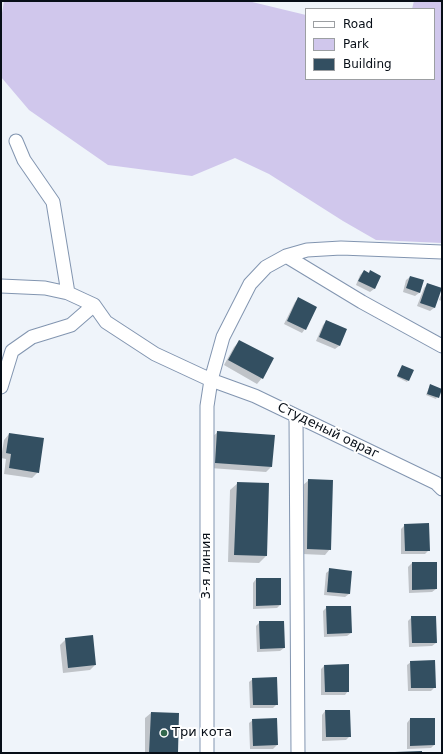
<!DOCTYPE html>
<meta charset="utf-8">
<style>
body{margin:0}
#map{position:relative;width:443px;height:754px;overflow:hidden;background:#eff4fa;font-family:"DejaVu Sans",sans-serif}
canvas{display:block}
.frame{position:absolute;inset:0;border:2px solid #070e17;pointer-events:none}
.legend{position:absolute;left:305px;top:8px;width:130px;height:72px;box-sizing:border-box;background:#fff;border:1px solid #9c9fa2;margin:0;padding:5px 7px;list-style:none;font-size:12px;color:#070e17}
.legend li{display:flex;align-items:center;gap:8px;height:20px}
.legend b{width:20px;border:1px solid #9c9fa2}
</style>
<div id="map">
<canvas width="443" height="754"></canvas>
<div class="frame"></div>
<ul class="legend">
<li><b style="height:5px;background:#fff"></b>Road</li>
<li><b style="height:11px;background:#d0c7ec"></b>Park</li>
<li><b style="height:11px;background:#334f61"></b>Building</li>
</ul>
</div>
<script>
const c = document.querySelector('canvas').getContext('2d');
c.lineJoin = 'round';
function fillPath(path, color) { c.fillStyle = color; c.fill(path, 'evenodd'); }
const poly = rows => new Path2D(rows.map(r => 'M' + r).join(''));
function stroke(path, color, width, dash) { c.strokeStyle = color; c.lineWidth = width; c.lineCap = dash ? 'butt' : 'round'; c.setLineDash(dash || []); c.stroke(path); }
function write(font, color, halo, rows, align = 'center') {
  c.font = font + ' "DejaVu Sans",sans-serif'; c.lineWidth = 4; c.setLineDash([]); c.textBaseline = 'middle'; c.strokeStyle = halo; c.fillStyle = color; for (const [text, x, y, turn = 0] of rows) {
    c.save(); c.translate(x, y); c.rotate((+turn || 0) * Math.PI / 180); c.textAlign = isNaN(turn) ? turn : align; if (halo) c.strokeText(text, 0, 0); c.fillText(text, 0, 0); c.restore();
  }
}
fillPath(poly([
 [4,1,248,1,306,15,306,79,434,79,434,9,412,9,414,1,442,1,442,243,376,240,343,221,269,174,235,158,192,176,108,165,29,110,1,77,1,19]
]), '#d0c7ec');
fillPath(poly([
 [364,271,368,273,370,272,380,276,374,289,370,292,356,285,360,275],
 [410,277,423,281,419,293,415,296,403,292,406,280],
 [428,284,441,289,434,308,430,311,417,306,424,288],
 [442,292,442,301,439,300],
 [298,299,305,329,302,333,284,324,295,302],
 [327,321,346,330,339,346,335,349,316,341,323,325],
 [239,342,262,378,257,384,224,365,234,347],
 [401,368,408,380,407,382,397,377],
 [430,385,441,389,436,399,426,395],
 [218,432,271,467,266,472,210,468,212,437],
 [9,434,38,472,32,478,4,474,6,459,1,458,4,440],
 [309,480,330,549,325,555,302,554,303,485],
 [238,483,266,556,259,563,228,562,230,490],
 [405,525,429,550,425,554,401,554,401,529],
 [412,563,436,589,432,592,409,593,408,567],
 [330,570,351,572,349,594,345,597,324,595,326,573],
 [256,579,280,605,277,608,253,609,253,583],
 [327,607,351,633,347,636,324,637,323,611],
 [412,617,436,643,432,646,409,647,408,621],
 [260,622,284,648,280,651,257,652,256,626],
 [66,639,95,665,90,670,63,673,60,645],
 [411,662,435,687,431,691,408,691,407,665],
 [324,666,348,691,345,695,321,695,321,669],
 [253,679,277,704,273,708,250,708,249,682],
 [325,711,350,736,346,740,322,741,322,715],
 [151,713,178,714,177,753,145,753,145,718],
 [276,719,277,745,273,749,250,749,249,723,253,720],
 [410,719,434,745,431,748,407,749,407,723]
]), '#0003');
fillPath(poly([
 [364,270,369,273,370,270,381,276,375,289,358,281],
 [410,276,424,280,420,293,406,288],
 [427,283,442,288,435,308,420,303],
 [298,297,317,307,306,330,287,321],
 [326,320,347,329,340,346,319,337],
 [239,340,274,358,263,379,228,360],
 [402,365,414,370,409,381,397,376],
 [430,384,442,389,439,398,427,394],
 [217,431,275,435,272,467,215,463],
 [9,433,44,438,39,473,9,468,11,454,6,453],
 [308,479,333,480,331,550,307,549],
 [237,482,269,483,267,556,234,555],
 [429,523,430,551,405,551,404,524],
 [412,562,437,562,437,589,412,590],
 [329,568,352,571,350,594,327,592],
 [256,578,281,578,281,605,256,606],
 [326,606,351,606,352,633,327,634],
 [411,616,436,616,437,643,412,643],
 [259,621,284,621,285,648,260,649],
 [93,635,96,665,68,668,65,638],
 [435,660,436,688,411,688,410,661],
 [349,664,349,692,325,692,324,665],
 [277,677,278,705,253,705,252,678],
 [325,710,350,710,351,737,326,737],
 [151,712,179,713,178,753,149,753],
 [277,718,278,745,253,746,252,719],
 [410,718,435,718,435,745,410,746],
 [422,751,422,753,395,753,395,752]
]), '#334f61');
const minor = poly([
 [16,141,24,160,53,202,68,293],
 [286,256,362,302,442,346],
 [1,286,45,288,68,293,94,305,106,322,155,354,211,380,255,396,436,483,442,489],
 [1,387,12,351,32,337,71,325,94,305],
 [296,416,298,753],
 [207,753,207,406,211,380,223,337,250,284,266,267,286,256,307,250,341,248,442,252]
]);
stroke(minor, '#8295b0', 15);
stroke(minor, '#fff', 13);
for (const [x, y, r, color] of [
 [164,733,4,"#33684d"]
]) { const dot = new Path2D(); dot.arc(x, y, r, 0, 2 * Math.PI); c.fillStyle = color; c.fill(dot); stroke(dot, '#fff', 1.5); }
write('13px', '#070e17', '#fff', [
 ["Студеный овраг",328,431,26],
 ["3-я линия",207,566,-90]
]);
write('13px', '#070e17', '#fff', [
 ["Три кота",172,733]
], 'left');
</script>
